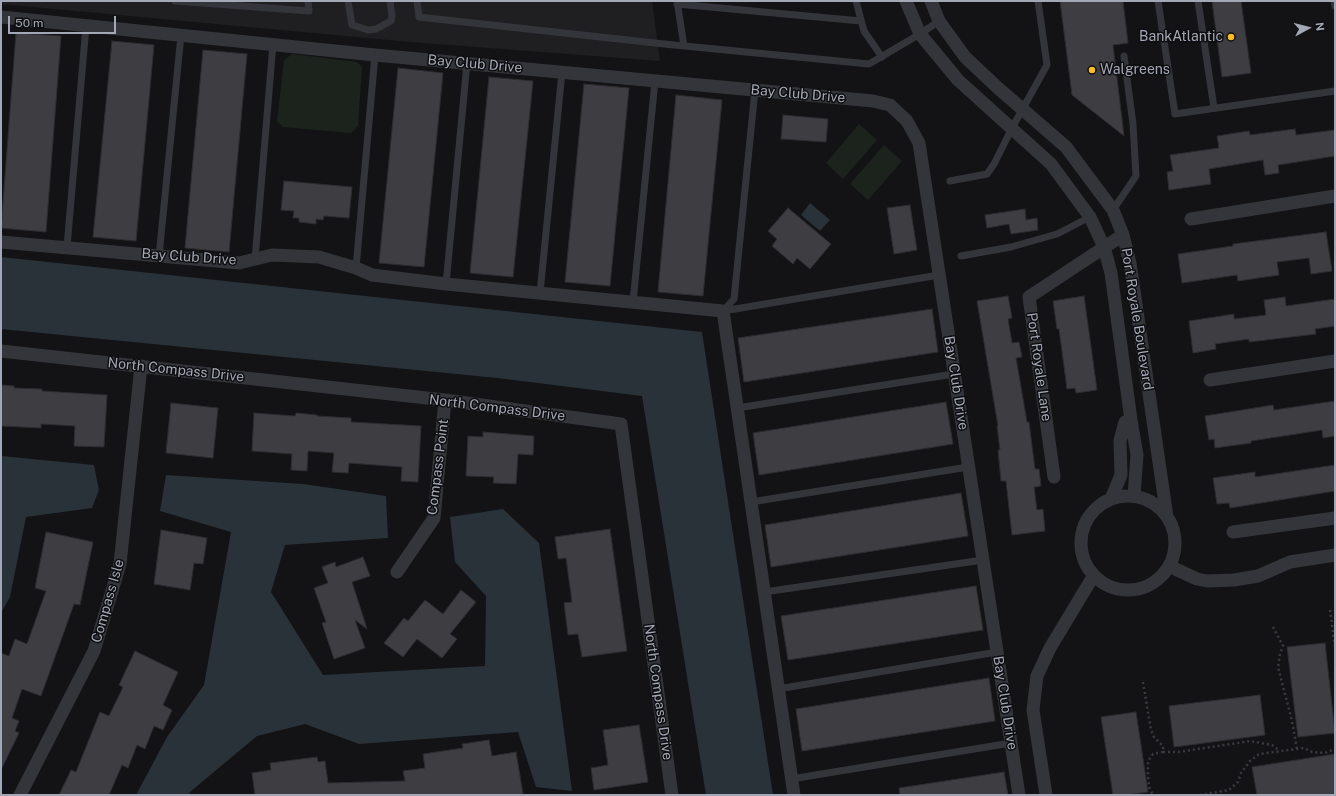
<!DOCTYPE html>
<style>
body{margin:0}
#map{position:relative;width:1336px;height:796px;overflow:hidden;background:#131315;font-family:"Public Sans",sans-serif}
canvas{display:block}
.frame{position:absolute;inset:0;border:2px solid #a4a8b6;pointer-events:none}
.north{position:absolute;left:1288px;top:8px;width:40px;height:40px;-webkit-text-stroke:3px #0e0e10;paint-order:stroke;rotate:83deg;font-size:11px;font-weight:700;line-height:16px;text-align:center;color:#a4a8b6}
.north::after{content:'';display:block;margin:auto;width:14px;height:18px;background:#a4a8b6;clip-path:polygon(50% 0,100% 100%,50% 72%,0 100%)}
.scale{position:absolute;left:8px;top:16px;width:108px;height:18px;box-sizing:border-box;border:2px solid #a4a8b6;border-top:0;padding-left:5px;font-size:12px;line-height:14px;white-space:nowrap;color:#a4a8b6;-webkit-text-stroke:3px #0e0e10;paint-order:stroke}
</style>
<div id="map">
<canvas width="1336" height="796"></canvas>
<div class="frame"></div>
<div class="north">N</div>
<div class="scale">50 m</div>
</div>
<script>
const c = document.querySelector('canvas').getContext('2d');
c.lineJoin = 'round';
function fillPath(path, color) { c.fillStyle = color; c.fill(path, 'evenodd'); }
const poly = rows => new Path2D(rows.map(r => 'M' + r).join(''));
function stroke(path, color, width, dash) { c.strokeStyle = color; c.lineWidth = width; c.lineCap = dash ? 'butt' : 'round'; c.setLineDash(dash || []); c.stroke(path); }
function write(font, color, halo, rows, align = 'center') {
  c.font = font + ' "Public Sans",sans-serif'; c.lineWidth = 3; c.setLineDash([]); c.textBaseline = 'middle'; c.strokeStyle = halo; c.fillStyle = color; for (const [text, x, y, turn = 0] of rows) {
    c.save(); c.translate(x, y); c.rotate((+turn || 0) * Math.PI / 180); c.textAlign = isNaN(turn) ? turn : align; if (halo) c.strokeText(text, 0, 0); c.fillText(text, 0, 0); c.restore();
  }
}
fillPath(poly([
 [1,1,652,1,660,61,410,42,1,4]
]), '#1f1f22');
fillPath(poly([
 [292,54,357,62,362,67,358,126,351,133,283,127,277,121,284,60],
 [859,124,877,140,843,179,826,163],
 [884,145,902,161,868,200,850,184]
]), '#1b231c');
fillPath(poly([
 [810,203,830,220,820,231,801,215],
 [1,257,702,332,773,795,706,795,642,396,497,378,1,329],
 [1,456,94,465,99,490,92,508,26,517,10,597,1,613],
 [166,475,303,484,386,496,388,538,285,545,271,592,323,675,485,666,486,596,455,562,450,517,503,509,539,543,572,791,536,787,518,732,359,744,305,724,257,736,190,792,189,795,136,795,167,737,204,685,231,532,160,511]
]), '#293139');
const building = poly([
 [1060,1,1123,1,1128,43,1113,45,1124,136,1072,95,1060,1],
 [1212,1,1241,1,1251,73,1222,77,1212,1],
 [16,33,61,36,46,232,1,228,16,33],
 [112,41,154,45,136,241,93,237,112,41],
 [203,50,247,54,229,252,185,248,203,50],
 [398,68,443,73,424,267,379,263,398,68],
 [489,77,533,81,513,277,470,273,489,77],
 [584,84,629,88,610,286,565,282,584,84],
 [676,95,722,100,703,296,658,292,676,95],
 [783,115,828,119,826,142,781,139,783,115],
 [1295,129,1296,135,1335,130,1335,156,1278,165,1279,173,1265,175,1263,160,1209,169,1211,184,1169,190,1167,172,1173,171,1170,155,1219,148,1217,136,1249,131,1250,135,1295,129],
 [284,181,352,187,349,218,324,216,323,220,316,219,316,224,299,222,299,218,293,218,294,211,281,210,284,181],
 [910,205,917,250,894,254,887,208,910,205],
 [788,208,831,244,810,269,797,258,793,264,772,246,777,239,768,231,788,208],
 [1025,209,1026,220,1037,218,1038,230,1011,234,1009,224,987,228,985,215,1025,209],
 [1326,232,1332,271,1311,274,1309,258,1277,262,1279,275,1238,281,1237,275,1182,283,1178,254,1233,246,1233,244,1326,232],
 [1008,296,1012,318,1008,319,1012,343,1019,342,1022,357,1016,358,1027,422,1029,422,1035,469,1039,469,1041,486,1034,487,1037,510,1043,509,1045,531,1012,535,1006,481,1001,481,998,450,1000,450,997,426,998,426,977,301,1008,296],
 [1084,296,1097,390,1076,393,1075,388,1067,389,1059,329,1057,329,1053,301,1084,296],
 [1285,297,1286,306,1335,299,1335,326,1315,329,1316,334,1249,342,1249,339,1215,344,1216,349,1193,353,1189,321,1234,314,1234,319,1266,315,1264,300,1285,297],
 [932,309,938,352,744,382,738,338,932,309],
 [1,385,14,386,14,388,42,389,42,391,107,395,104,447,74,446,75,426,41,424,41,428,1,426,1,385],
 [1335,401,1335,436,1323,438,1322,430,1251,441,1251,443,1215,448,1214,439,1209,440,1205,416,1273,405,1274,410,1335,401],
 [946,402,953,444,759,475,753,433,946,402],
 [171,403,218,408,213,458,166,453,171,403],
 [254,413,295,416,296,413,317,415,317,416,351,418,351,422,421,426,418,482,401,481,402,467,349,463,348,473,332,472,334,453,308,451,307,471,291,470,292,454,252,451,254,413],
 [483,432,534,436,533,455,518,454,516,484,493,483,494,477,466,476,468,436,483,437,483,432],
 [1335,465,1335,491,1230,508,1229,503,1217,504,1213,478,1255,472,1255,477,1335,465],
 [961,493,968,536,771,567,765,525,961,493],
 [610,529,627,651,582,657,578,634,568,635,564,603,572,602,566,558,558,559,555,537,610,529],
 [161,530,207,538,203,564,194,563,190,590,154,584,161,530],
 [46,532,93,542,80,605,74,604,41,696,22,689,12,718,19,721,15,731,19,733,1,770,1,653,9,656,15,639,27,644,46,591,35,588,46,532],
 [363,557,370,576,352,582,367,629,355,620,365,648,334,659,322,623,326,622,314,588,328,583,322,567,335,562,336,567,363,557],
 [976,586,983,630,788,660,781,616,976,586],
 [461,590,476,602,450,634,457,639,442,658,417,639,403,657,384,643,404,618,408,621,425,600,443,614,461,590],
 [1325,643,1335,733,1298,737,1287,647,1325,643],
 [135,651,178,672,163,705,172,710,163,730,154,726,145,749,137,745,128,768,122,765,109,795,59,795,71,770,76,772,100,712,109,716,123,687,119,685,135,651],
 [989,678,995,721,802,751,796,709,989,678],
 [1260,695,1265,735,1174,747,1169,706,1260,695],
 [1136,712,1148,792,1126,795,1113,795,1101,717,1136,712],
 [639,725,648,782,594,790,591,768,608,765,603,730,639,725],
 [489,740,492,756,516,752,523,794,514,795,255,795,252,773,271,770,270,763,317,757,318,762,325,761,328,783,405,781,403,771,425,768,423,754,463,748,462,744,489,740],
 [1335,754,1335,794,1325,795,1257,795,1252,767,1335,754],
 [1004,772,1008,795,900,795,899,788,1004,772]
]);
fillPath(building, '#3d3d42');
stroke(building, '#2d2d31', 1);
stroke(poly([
 [1330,610,1335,647],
 [1273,627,1283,646,1280,654,1278,667,1292,721,1297,749],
 [1143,682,1151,730,1154,737,1163,746,1163,752,1153,754,1148,761,1148,775,1149,787,1153,795],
 [1163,752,1179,752,1250,741,1272,745,1280,751],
 [1200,795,1229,790,1238,782,1241,773,1250,761,1259,754,1304,748,1312,752,1325,753,1335,749]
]), '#3a3b41', 2.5, [2, 3]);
stroke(poly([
 [175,1,309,11,308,1],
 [348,1,352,25,368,30,376,29,391,21,392,16,390,1],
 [417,1,419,17,664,44,869,64,920,34,939,21],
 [677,1,684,46],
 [856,1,864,31,882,57],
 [1158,1,1175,114,1335,91],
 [1198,1,1214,108],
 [1334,1,1335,6],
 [677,4,861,21],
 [950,181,987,174,994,164,1012,128,1047,65,1038,1],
 [1113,210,1136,176,1133,124,1124,56],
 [67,247,86,26],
 [159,256,181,35],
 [961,256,1011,247,1057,234,1090,217],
 [255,259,273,44],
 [356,268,375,55],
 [446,284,467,63],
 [540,293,562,72],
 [633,302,655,81],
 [723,311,734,299,755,90],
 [723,311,939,275],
 [737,408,954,374],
 [751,502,968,467],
 [764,592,983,560],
 [778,689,997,652],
 [791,779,1011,743]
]), '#34353a', 7);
stroke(poly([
 [906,1,920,34,958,80,1051,164,1090,217,1104,247,1111,273,1131,420,1137,455,1134,496],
 [931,1,939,21,965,57,998,88,1066,147,1113,210,1123,235,1130,263,1167,517],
 [1,17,375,55,873,101,890,105,907,121,919,143,1019,795],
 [1191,219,1335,196],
 [1,242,239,263,272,255,319,257,356,268,372,275,446,284,723,311,794,795],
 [1,351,445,400,621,424,672,795],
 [1210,380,1335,361],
 [1054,477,1029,297,1123,235],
 '1081 543a47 47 0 1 1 94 0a47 47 0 1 1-94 0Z',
 [1111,499,1121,475,1120,441,1125,422],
 [1233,532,1335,518],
 [1169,566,1197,579,1207,581,1234,580,1258,576,1290,562,1335,555],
 [397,572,434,518,445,400],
 [20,795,94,651,120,564,141,366],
 [1046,795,1033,710,1037,676,1050,648,1094,575]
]), '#34353a', 13);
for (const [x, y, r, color] of [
 [1231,37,4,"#fabe25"],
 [1092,70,4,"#fabe25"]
]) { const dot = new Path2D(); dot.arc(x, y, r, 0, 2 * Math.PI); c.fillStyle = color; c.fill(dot); stroke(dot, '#0e0e10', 1.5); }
write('14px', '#a4a8b6', '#0e0e10', [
 ["BankAtlantic",1223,37],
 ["Walgreens",1100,70,"left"]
], 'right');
write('14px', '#a4a8b6', '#0e0e10', [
 ["Bay Club Drive",475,64,5],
 ["Bay Club Drive",798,94,5],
 ["Bay Club Drive",189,257,4],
 ["Port Royale Boulevard",1137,319,81],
 ["Port Royale Lane",1039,367,82],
 ["North Compass Drive",176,370,6],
 ["Bay Club Drive",956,383,81],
 ["North Compass Drive",497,408,7],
 ["Compass Point",438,467,-83],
 ["Compass Isle",108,601,-74],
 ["North Compass Drive",658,692,82],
 ["Bay Club Drive",1005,703,81]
]);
</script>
